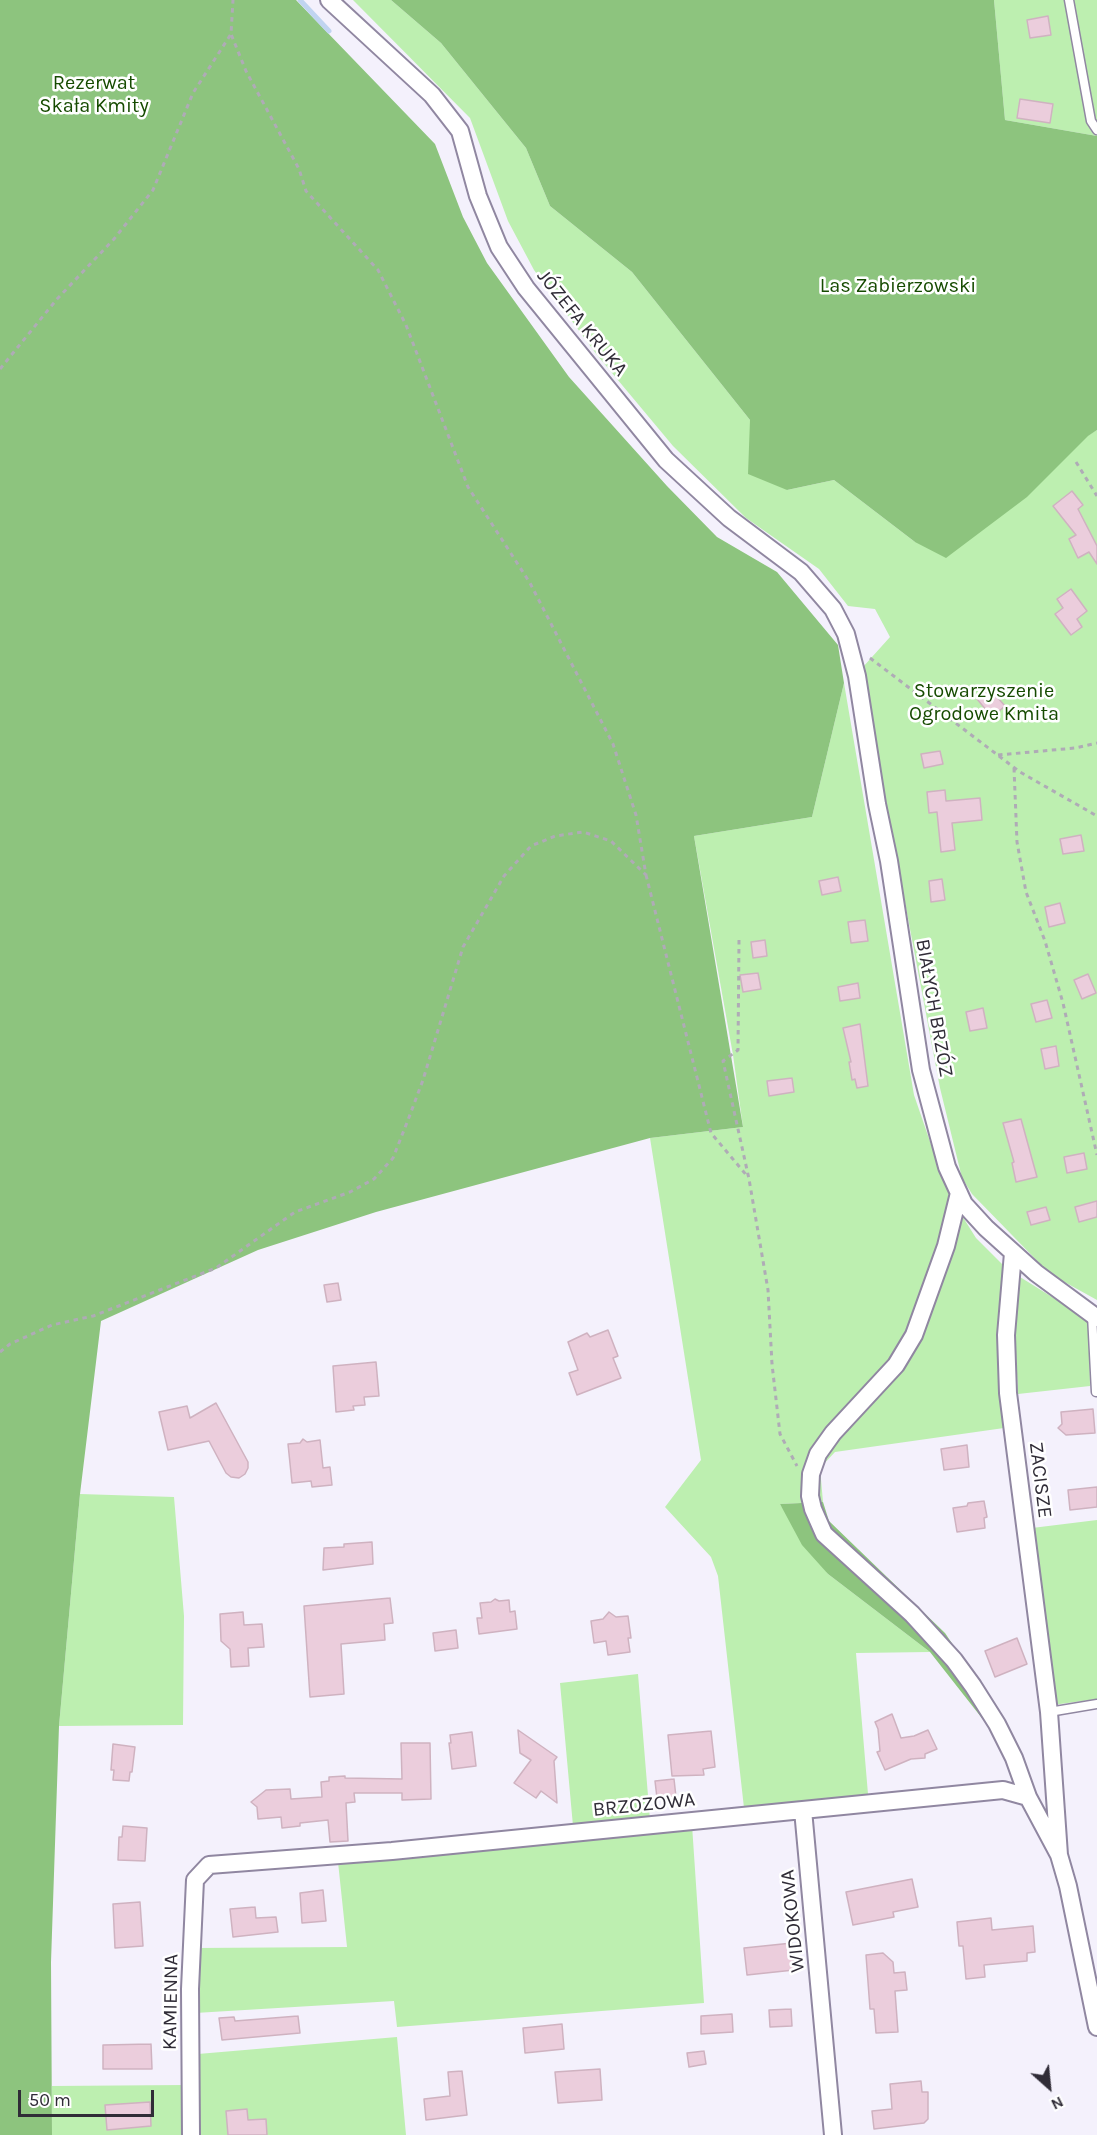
<!DOCTYPE html>
<meta charset="utf-8">
<style>
body{margin:0}
#map{position:relative;width:1097px;height:2135px;overflow:hidden;background:#f4f1fc;font-family:Karla,sans-serif}
canvas{display:block}
.north{position:absolute;left:1019px;top:2057px;width:60px;height:60px;-webkit-text-stroke:4px #fff;paint-order:stroke;rotate:153deg;font-size:16px;font-weight:700;line-height:24px;text-align:center;color:#302c37}
.north::after{content:'';display:block;margin:auto;width:21px;height:27px;background:#302c37;clip-path:polygon(50% 0,100% 100%,50% 72%,0 100%)}
.scale{position:absolute;left:18px;top:2090px;width:136px;height:27px;box-sizing:border-box;border:3px solid #302c37;border-top:0;padding-left:8px;font-size:18px;line-height:21px;white-space:nowrap;color:#302c37;-webkit-text-stroke:4px #fff;paint-order:stroke}
</style>
<div id="map">
<canvas width="1097" height="2135"></canvas>
<div class="north">N</div>
<div class="scale">50 m</div>
</div>
<script>
const c = document.querySelector('canvas').getContext('2d');
c.lineJoin = 'round';
function fillPath(path, color) { c.fillStyle = color; c.fill(path, 'evenodd'); }
const poly = rows => new Path2D(rows.map(r => 'M' + r).join(''));
function stroke(path, color, width, dash) { c.strokeStyle = color; c.lineWidth = width; c.lineCap = dash ? 'butt' : 'round'; c.setLineDash(dash || []); c.stroke(path); }
function write(font, color, halo, rows, align = 'center') {
  c.font = font + ' Karla,sans-serif'; c.lineWidth = 5; c.setLineDash([]); c.textBaseline = 'middle'; c.strokeStyle = halo; c.fillStyle = color; for (const [text, x, y, turn = 0] of rows) {
    c.save(); c.translate(x, y); c.rotate((+turn || 0) * Math.PI / 180); c.textAlign = isNaN(turn) ? turn : align; if (halo) c.strokeText(text, 0, 0); c.fillText(text, 0, 0); c.restore();
  }
}
fillPath(poly([
 [353,0,391,0,441,43,526,148,550,206,632,272,750,420,787,490,834,480,915,542,1097,430,1097,1300,1050,1274,972,1194,962,1178,940,1088,887,807,863,667,890,637,875,609,848,606,819,569,746,518,673,446,597,355,534,270,508,221,470,118],
 [994,0,1097,0,1097,136,1005,120],
 [844,683,914,1095,936,1159,954,1203,976,1238,1008,1270,1001,1347,1004,1428,835,1452,820,1468,823,1502,780,1504,828,1574,930,1652,856,1653,868,1794,744,1808,718,1576,711,1557,665,1507,701,1460,650,1138,743,1127,733,1055,694,836,812,817],
 [1020,1277,1089,1320,1090,1386,1018,1394,1013,1293],
 [80,1494,174,1497,184,1616,183,1725,59,1726],
 [1097,1520,1097,1699,1053,1705,1037,1600,1044,1599,1032,1528],
 [638,1674,650,1820,573,1826,560,1683],
 [692,1825,704,2003,397,2027,394,2001,195,2013,197,1948,347,1947,338,1862],
 [397,2037,406,2135,198,2135,198,2054],
 [184,2085,185,2135,52,2135,52,2086]
]), '#bdefb0');
fillPath(poly([
 [0,0,296,0,435,144,463,217,487,263,569,377,667,486,717,537,777,572,838,645,844,683,812,817,694,836,743,1127,650,1138,376,1212,258,1250,101,1321,80,1494,59,1726,51,1962,52,2135,0,2135],
 [391,0,994,0,1005,120,1097,136,1097,430,1088,436,1027,497,946,558,915,542,834,480,787,490,748,474,750,420,632,272,550,206,526,148,441,43],
 [823,1502,829,1521,945,1633,1007,1725,992,1731,930,1652,828,1574,802,1545,780,1504]
]), '#8dc47e');
stroke(poly([
 [300,0,329,31]
]), '#c0d4f0', 5);
const building = poly([
 [1048,16,1051,35,1030,38,1027,20,1048,16],
 [1020,99,1053,104,1050,123,1017,118,1020,99],
 [1072,491,1083,505,1078,509,1097,546,1097,564,1089,552,1078,558,1069,539,1076,535,1053,506,1072,491],
 [1071,589,1087,611,1077,619,1082,627,1071,635,1055,614,1063,608,1057,599,1071,589],
 [989,688,1005,706,992,717,977,699,989,688],
 [940,751,943,764,924,768,921,754,940,751],
 [945,790,946,801,980,798,982,820,952,823,955,850,941,852,937,812,929,813,927,792,945,790],
 [1081,835,1084,851,1063,854,1060,839,1081,835],
 [838,877,841,891,822,895,819,881,838,877],
 [942,879,945,900,931,902,929,881,942,879],
 [1060,903,1065,923,1049,927,1045,907,1060,903],
 [865,920,868,941,851,943,848,922,865,920],
 [765,940,767,956,753,958,751,942,765,940],
 [758,973,761,989,743,992,740,975,758,973],
 [1088,974,1096,993,1082,999,1074,980,1088,974],
 [858,983,860,998,840,1001,838,987,858,983],
 [1047,1000,1052,1018,1036,1022,1031,1004,1047,1000],
 [983,1008,987,1028,970,1031,966,1012,983,1008],
 [860,1024,868,1086,857,1088,855,1079,852,1080,849,1062,851,1062,843,1028,860,1024],
 [1056,1046,1059,1066,1045,1069,1041,1049,1056,1046],
 [792,1078,794,1092,769,1096,767,1081,792,1078],
 [1021,1119,1037,1177,1016,1182,1012,1163,1014,1162,1003,1123,1021,1119],
 [1084,1153,1087,1169,1067,1173,1064,1157,1084,1153],
 [1097,1201,1097,1217,1079,1222,1075,1207,1097,1201],
 [1046,1207,1050,1220,1031,1225,1027,1212,1046,1207],
 [338,1283,341,1300,327,1302,324,1285,338,1283],
 [608,1330,618,1356,613,1358,621,1378,577,1395,569,1373,578,1370,568,1342,587,1333,590,1337,608,1330],
 [376,1362,379,1396,364,1397,365,1405,353,1406,354,1410,336,1412,333,1366,376,1362],
 [216,1403,248,1462,248,1468,245,1474,239,1478,231,1477,226,1473,209,1441,168,1450,159,1412,187,1406,190,1418,216,1403],
 [1093,1409,1095,1433,1066,1435,1058,1428,1062,1424,1061,1412,1093,1409],
 [303,1439,307,1442,320,1440,323,1468,330,1467,332,1485,312,1487,311,1481,292,1483,288,1444,300,1443,303,1439],
 [967,1445,969,1467,944,1470,941,1449,967,1445],
 [1097,1487,1097,1507,1070,1510,1068,1490,1097,1487],
 [984,1501,987,1517,984,1518,985,1528,957,1532,953,1508,967,1506,968,1503,984,1501],
 [372,1542,373,1564,323,1570,324,1548,344,1547,344,1544,372,1542],
 [390,1598,393,1623,384,1624,385,1640,341,1644,344,1694,310,1697,304,1606,390,1598],
 [495,1599,499,1601,509,1600,510,1612,515,1611,517,1629,479,1634,477,1618,482,1618,480,1603,491,1602,495,1599],
 [243,1612,244,1625,262,1624,264,1647,248,1648,249,1666,231,1667,230,1649,221,1641,220,1614,243,1612],
 [609,1612,616,1617,628,1616,631,1638,628,1638,630,1652,608,1655,606,1641,594,1643,591,1621,603,1619,609,1612],
 [456,1630,458,1648,435,1651,433,1633,456,1630],
 [1017,1638,1027,1664,995,1677,985,1651,1017,1638],
 [892,1714,901,1738,914,1736,928,1730,937,1749,925,1754,925,1758,911,1759,885,1770,877,1752,880,1751,878,1729,875,1722,892,1714],
 [518,1730,557,1757,554,1761,557,1803,541,1791,536,1798,514,1783,531,1760,520,1753,518,1730],
 [711,1731,715,1767,703,1769,704,1775,672,1776,668,1735,711,1731],
 [472,1732,476,1766,452,1769,449,1743,451,1743,450,1735,472,1732],
 [401,1743,430,1743,431,1799,402,1800,402,1793,354,1793,355,1802,346,1803,348,1841,330,1842,328,1820,300,1823,300,1826,282,1828,281,1817,258,1819,257,1807,251,1802,266,1790,290,1789,291,1799,322,1797,321,1782,329,1781,329,1777,345,1776,345,1778,402,1779,401,1743],
 [113,1744,135,1747,132,1772,130,1772,129,1781,113,1780,114,1770,111,1770,113,1744],
 [674,1779,676,1797,657,1798,655,1781,674,1779],
 [123,1826,147,1828,145,1861,118,1860,119,1837,122,1837,123,1826],
 [912,1879,918,1907,893,1912,894,1917,853,1925,846,1892,912,1879],
 [323,1890,326,1921,302,1923,300,1893,323,1890],
 [140,1902,143,1946,115,1948,113,1904,140,1902],
 [255,1907,256,1918,276,1917,278,1932,233,1937,230,1909,255,1907],
 [991,1918,992,1930,1033,1926,1035,1952,1027,1953,1027,1961,984,1965,985,1977,966,1979,963,1946,959,1946,957,1922,991,1918],
 [792,1943,794,1970,747,1975,744,1948,792,1943],
 [883,1953,893,1962,894,1973,905,1972,907,1990,895,1991,898,2032,876,2033,874,2009,870,2009,866,1955,883,1953],
 [791,2009,792,2026,770,2027,769,2010,791,2009],
 [732,2014,733,2032,701,2034,701,2016,732,2014],
 [298,2016,300,2033,222,2040,219,2018,234,2017,235,2021,298,2016],
 [562,2024,564,2049,525,2053,523,2028,562,2024],
 [151,2044,152,2069,103,2069,103,2045,151,2044],
 [704,2051,706,2064,689,2067,687,2053,704,2051],
 [600,2069,602,2100,558,2103,555,2072,600,2069],
 [462,2071,467,2115,426,2120,424,2099,450,2096,448,2072,462,2071],
 [921,2081,922,2092,928,2092,928,2119,924,2123,874,2129,872,2111,892,2109,890,2084,921,2081],
 [150,2102,151,2126,107,2130,105,2105,150,2102],
 [247,2109,248,2120,266,2119,267,2135,228,2135,226,2111,247,2109]
]);
fillPath(building, '#ebcddc');
stroke(building, '#cfb2c0', 1.5);
const lane = poly([
 [1069,0,1091,121,1097,130],
 [1092,1315,1096,1392],
 [1049,1712,1097,1704]
]);
const street = poly([
 [329,0,432,95,460,131,478,196,499,247,526,288,666,460,729,518,801,572,833,609,846,634,857,676,877,804,889,861,921,1070,947,1167,964,1204,986,1228,1036,1273,1097,1318],
 [959,1193,946,1246,914,1335,896,1365,833,1433,818,1454,811,1474,810,1496,813,1509,824,1534,912,1614,954,1660,973,1686,997,1724,1014,1758,1028,1797,1059,1855],
 [1013,1253,1006,1335,1008,1393,1049,1712,1059,1855,1068,1886,1097,2027],
 [803,1810,833,2135],
 [191,2135,190,1989,195,1880,209,1865,392,1851,1003,1790,1028,1797]
]);
stroke(lane, '#9087a1', 11);
stroke(street, '#9087a1', 20);
stroke(poly([
 [0,369,57,299,114,239,153,190,193,93,231,34],
 [1076,462,1097,496],
 [870,658,1020,772,1097,816],
 [998,755,1075,748,1097,743],
 [1014,768,1017,842,1026,892,1045,941,1063,1003,1097,1155],
 [646,875,711,1133,748,1177],
 [739,940,738,1050,723,1061,749,1179,768,1290,772,1364,780,1434,797,1466],
 [0,1352,10,1344,52,1325,93,1316,216,1268,295,1212,350,1192,374,1179,393,1158,408,1120,423,1080,463,947,504,876,531,846,555,836,583,832,611,841,646,875,636,815,613,744,530,583,468,487,406,325,378,270,306,191,299,169,246,71,231,34,233,0]
]), '#afabb6', 3, [4.5, 4.5]);
stroke(lane, '#fff', 8);
stroke(street, '#fff', 16);
write('20px', '#164b01', '#fff', [
 ["Rezerwat",94,83],
 ["Skała Kmity",94,106],
 ["Las Zabierzowski",898,286],
 ["Stowarzyszenie",984,691],
 ["Ogrodowe Kmita",984,714]
]);
write('20px', '#302c37', '#fff', [
 ["JÓZEFA KRUKA",582,323,51],
 ["BIAŁYCH BRZÓZ",934,1008,80],
 ["ZACISZE",1040,1480,83],
 ["BRZOZOWA",644,1805,-6],
 ["WIDOKOWA",793,1921,-96],
 ["KAMIENNA",171,2002,-89]
]);
</script>
